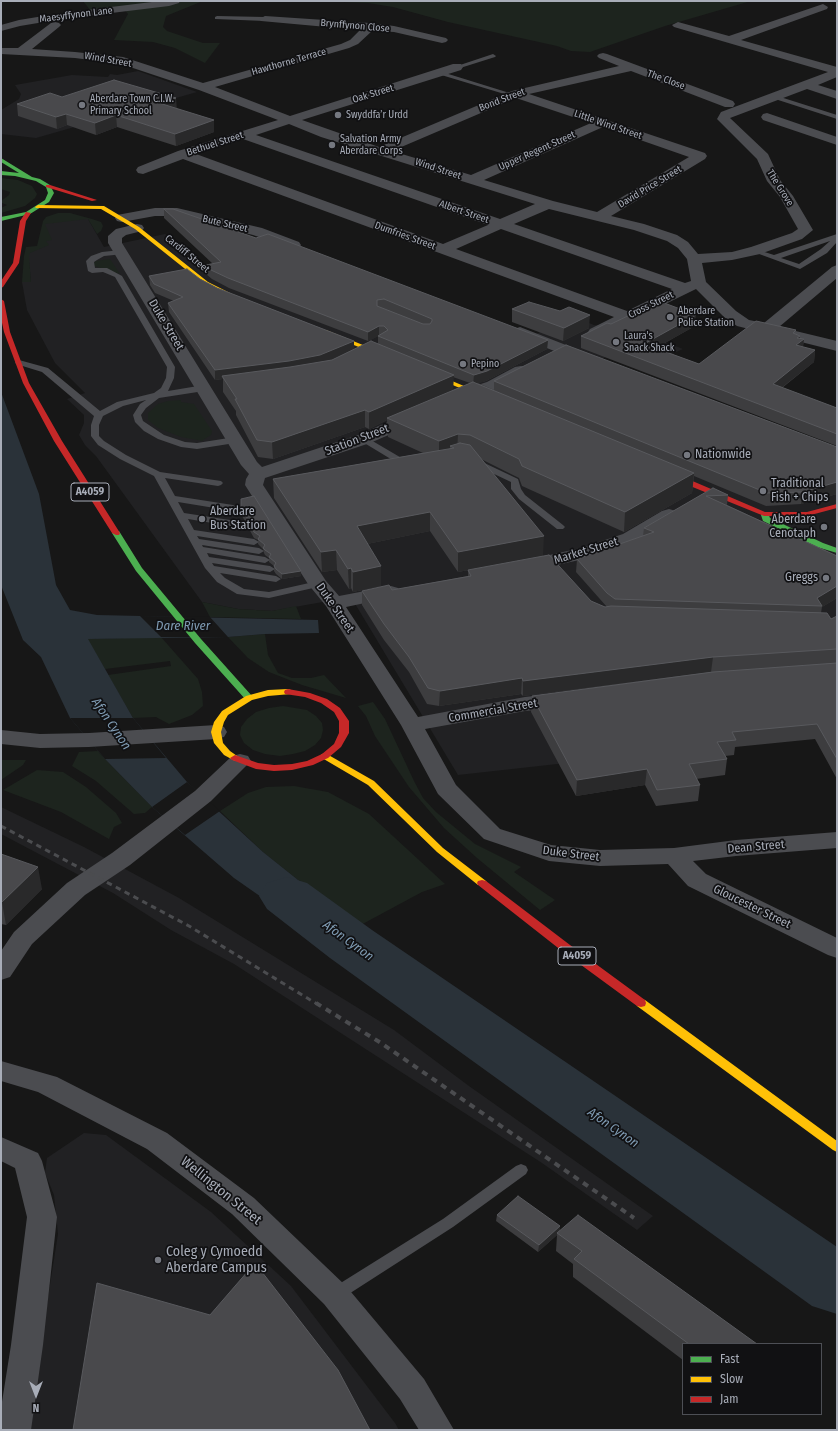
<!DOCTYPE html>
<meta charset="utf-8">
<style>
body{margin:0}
#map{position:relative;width:838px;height:1431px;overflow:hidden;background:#171717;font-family:"Fira Sans Condensed",sans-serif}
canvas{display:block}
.frame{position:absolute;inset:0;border:2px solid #a8adb8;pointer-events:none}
.legend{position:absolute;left:682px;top:1343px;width:140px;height:72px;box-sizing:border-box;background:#111113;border:1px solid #4d4f55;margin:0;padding:5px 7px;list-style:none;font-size:12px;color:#a8adb8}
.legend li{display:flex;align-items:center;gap:8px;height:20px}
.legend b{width:20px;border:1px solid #4d4f55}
.north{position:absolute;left:16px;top:1375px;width:40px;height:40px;-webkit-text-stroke:3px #111113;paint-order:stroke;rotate:180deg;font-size:11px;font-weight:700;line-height:16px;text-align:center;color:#a8adb8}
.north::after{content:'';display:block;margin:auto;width:14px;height:18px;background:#a8adb8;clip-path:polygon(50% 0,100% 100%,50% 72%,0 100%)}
</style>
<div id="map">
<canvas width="838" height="1431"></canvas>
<div class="frame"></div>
<ul class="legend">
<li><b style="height:5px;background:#4caf50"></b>Fast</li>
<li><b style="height:5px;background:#ffc107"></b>Slow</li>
<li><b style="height:5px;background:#c62828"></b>Jam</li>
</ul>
<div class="north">N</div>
</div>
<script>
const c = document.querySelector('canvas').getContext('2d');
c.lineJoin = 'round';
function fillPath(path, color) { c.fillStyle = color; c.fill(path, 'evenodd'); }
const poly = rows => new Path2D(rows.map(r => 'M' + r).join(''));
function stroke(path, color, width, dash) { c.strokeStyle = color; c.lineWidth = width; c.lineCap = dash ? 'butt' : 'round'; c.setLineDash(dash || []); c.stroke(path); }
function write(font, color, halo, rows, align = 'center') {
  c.font = font + ' "Fira Sans Condensed",sans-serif'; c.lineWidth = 3.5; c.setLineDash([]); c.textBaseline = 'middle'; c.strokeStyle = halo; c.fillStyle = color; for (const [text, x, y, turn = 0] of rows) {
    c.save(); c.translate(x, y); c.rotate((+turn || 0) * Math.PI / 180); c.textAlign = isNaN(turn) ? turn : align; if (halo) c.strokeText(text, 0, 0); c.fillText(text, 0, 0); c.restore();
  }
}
fillPath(poly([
 [138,71,197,92,36,138,1,134,1,110,19,99,21,94,15,85,72,75,108,77,110,74,117,75],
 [70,213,88,219,104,247,165,234,225,282,488,358,540,332,561,312,594,325,626,327,683,349,661,359,606,357,589,366,837,457,837,733,458,775,351,597,272,611,238,609,202,602,96,456,85,445,79,435,84,423,84,415,67,399,85,393,55,363,27,310,22,282,31,282,28,252,41,246,43,223],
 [1,807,84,847,179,898,394,1030,469,1086,653,1216,637,1230,542,1163,234,964,171,930,113,893,1,834],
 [84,1133,106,1135,211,1212,291,1286,395,1423,399,1430,27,1430,58,1234,54,1195,45,1173,47,1158]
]), '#212123');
fillPath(poly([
 [83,1,203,1,166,16,163,27,167,31,203,43,220,43,205,63,175,48,153,42,114,40,128,14,124,9,91,11],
 [321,1,751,1,665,26,590,52,571,51,557,46,448,22,393,7,368,3],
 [1,178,18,180,32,186,37,194,35,198,25,206,1,213,1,208,7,205,2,203,1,201,9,195,10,192,1,189],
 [58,213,70,213,92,219,101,222,103,226,101,231,97,234,88,219,45,224,52,240,46,241,49,245,30,253,29,256,31,282,22,282,24,256,26,247,37,246,43,221,46,217],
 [110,259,120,274,94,266,93,264,96,261],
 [181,400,181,402,194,404,212,431,211,435,203,440,203,441,181,437,158,428,148,420,148,413,158,404,168,401],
 [202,602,238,609,272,611,296,606,301,619,210,617],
 [265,634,268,655,278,673,292,678,311,678,324,675,346,698,302,685,269,672,248,658,228,637],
 [161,637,198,679,202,692,203,706,192,715,169,724,156,717,133,718,108,675,171,666,170,661,105,669,87,639],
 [373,702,385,719,414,781,423,798,436,812,475,844,521,867,514,872,555,900,540,910,477,858,444,828,409,787,375,736,366,716,358,706],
 [283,706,307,710,316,716,322,723,323,730,321,738,315,745,305,751,293,754,280,756,265,754,253,750,244,743,240,735,241,727,247,719,256,712,269,708],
 [98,751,105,759,152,807,145,813,134,814,96,781,72,766,79,752],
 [1,760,26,760,23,765,1,780],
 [37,770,63,772,86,787,116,813,122,823,114,827,109,839,61,812,3,790],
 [294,786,328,792,369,814,445,884,422,892,357,927,263,852,220,811,248,793,266,787]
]), '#1d241e');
fillPath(poly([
 [1,392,39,494,56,585,70,610,97,615,318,620,319,633,265,634,228,637,88,639,133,718,187,782,263,852,357,927,330,945,234,878,152,807,105,759,70,718,41,657,23,640,1,585]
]), '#2a3239');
fillPath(poly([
 [140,616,210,617,228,637,161,637],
 [70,718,133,718,166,758,105,759],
 [187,782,220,811,185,835,152,807]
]), '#171717');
fillPath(poly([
 [287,877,307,883,372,930,837,1247,837,1314,812,1306,330,958,267,909,259,896,267,883,287,877]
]), '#2a3239');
fillPath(poly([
 [217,16,265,17,268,19,265,21,215,19,215,17,217,16],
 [493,54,496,56,495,57,457,69,454,67,493,54],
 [438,72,442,72,516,95,511,96,438,74,438,72],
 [774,95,837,115,837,119,772,98,771,97,774,95],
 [837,234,837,242,827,253,800,269,751,251,755,249,774,255,837,234],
 [830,241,821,249,799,264,781,258,830,241],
 [121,250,125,252,124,254,104,256,97,260,94,262,95,268,107,268,122,276,175,367,174,378,168,391,204,385,208,388,204,391,159,398,146,408,141,415,143,421,164,435,185,442,197,443,235,437,239,440,235,443,197,449,181,447,158,439,144,431,135,422,133,415,140,404,146,400,123,406,103,416,99,425,99,436,104,441,126,455,160,472,221,481,223,483,221,485,218,486,165,478,175,496,233,505,238,508,233,511,178,502,184,513,243,522,248,525,243,528,188,519,194,530,254,539,259,542,254,545,197,536,199,539,259,548,264,551,259,554,202,545,203,547,265,557,270,560,265,563,207,553,209,557,270,566,275,569,270,572,212,563,214,566,276,576,281,579,276,582,220,573,225,578,244,589,269,592,318,581,322,582,323,584,322,586,269,598,237,594,217,582,205,568,154,476,120,459,98,445,91,436,91,425,94,416,42,372,16,364,15,362,19,360,48,368,100,411,117,402,154,393,161,388,166,378,167,367,115,277,103,272,92,273,88,271,86,261,91,256,102,252,121,250],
 [364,436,410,463,412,465,407,468,404,467,361,441,360,439,364,436],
 [476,459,518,479,521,489,525,495,563,525,565,527,563,529,557,529,519,499,511,489,511,482,473,464,471,462,476,459],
 [521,1164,526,1166,528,1170,526,1174,453,1227,341,1299,336,1300,331,1299,328,1294,331,1289,443,1219,516,1166,521,1164]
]), '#4b4c50');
fillPath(poly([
 [160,1,180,1,179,3,169,6,62,19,20,26,1,31,1,25,19,20,62,13,160,1],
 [823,4,828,7,827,9,741,40,837,67,837,77,818,85,837,91,837,99,807,89,730,118,768,154,780,180,793,196,813,230,802,239,760,254,732,260,702,263,706,282,736,311,749,320,764,323,832,267,837,265,837,278,779,327,837,341,837,351,737,326,724,317,696,289,602,335,596,337,590,335,588,332,590,329,614,317,183,159,143,174,138,173,136,170,138,167,178,151,278,120,199,90,121,64,75,58,1,54,1,48,18,48,51,23,55,22,59,23,61,25,59,27,32,49,75,52,123,57,203,83,341,44,350,40,360,30,261,21,259,19,265,16,370,23,394,26,446,38,448,40,446,42,442,43,394,32,372,31,358,44,349,48,215,87,290,116,453,64,461,64,463,67,461,70,302,120,379,147,512,91,619,66,599,58,597,56,599,54,603,53,607,54,733,101,735,104,733,107,725,107,631,71,529,94,705,153,707,156,705,159,611,216,644,224,677,235,688,242,698,254,732,252,751,247,792,233,798,229,780,197,767,181,757,159,717,119,721,112,828,72,674,27,672,25,678,22,729,36,823,4],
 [516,98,591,123,471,175,392,151,516,98],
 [289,124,321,137,535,204,500,219,256,135,289,124],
 [603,127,689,157,597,212,553,201,484,180,603,127],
 [243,139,488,225,443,244,196,154,243,139],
 [549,209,634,230,667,241,678,248,687,259,691,281,685,283,514,224,549,209],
 [501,229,672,289,627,311,456,249,501,229],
 [767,113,837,137,837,145,763,120,761,117,763,114,767,113],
 [155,208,177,208,262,228,299,242,301,245,299,248,294,249,253,235,177,216,155,216,122,222,117,221,115,218,117,215,155,208],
 [137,224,142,225,144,228,142,231,126,235,122,238,122,243,257,462,262,467,358,435,409,413,415,412,421,413,424,417,421,421,370,443,265,478,263,485,326,581,339,596,391,586,398,588,401,592,398,596,346,607,418,717,525,697,561,693,569,695,572,700,569,705,561,707,525,711,425,729,456,785,500,829,551,845,600,850,674,848,736,840,837,832,837,848,736,856,693,861,706,874,837,938,837,958,828,955,688,886,668,864,600,866,549,861,484,839,438,794,401,725,326,606,308,584,245,485,246,479,249,474,241,465,108,243,108,236,116,229,137,224],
 [520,327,594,356,596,359,594,362,588,364,582,362,514,335,512,332,514,329,520,327],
 [521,366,527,367,529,371,527,375,499,390,459,402,453,401,451,397,453,393,487,382,515,367,521,366],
 [669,509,676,511,678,515,676,519,637,542,593,557,525,572,518,570,515,566,518,562,581,548,623,534,662,511,669,509],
 [216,725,224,727,227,732,224,737,216,739,89,747,40,748,1,744,1,730,40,734,89,733,216,725],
 [240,754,248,756,251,761,211,801,130,865,85,895,32,944,10,977,1,980,1,951,14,932,67,883,112,853,195,791,232,756,240,754],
 [1,1061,57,1077,167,1133,254,1198,346,1286,424,1379,454,1430,419,1430,400,1399,324,1304,232,1214,147,1149,38,1092,1,1081,1,1061],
 [1,1137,38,1153,42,1161,57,1217,43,1345,31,1430,1,1430,1,1408,11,1345,27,1217,15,1168,1,1161,1,1137]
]), '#4b4c50');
fillPath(poly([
 [1,158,32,177,40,179,50,185,54,193,49,202,30,214,1,221,1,217,26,212,45,200,48,193,46,187,36,181,15,176,1,175,1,171,19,173,1,162,1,158],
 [762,513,768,513,770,518,823,543,837,548,837,553,817,547,763,521,761,515,762,513],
 [113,531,119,531,142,568,201,639,252,696,253,698,252,700,246,700,195,643,136,571,112,533,113,531]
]), '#4caf50');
fillPath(poly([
 [38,205,104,206,139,227,208,282,232,294,227,295,204,284,135,229,101,209,36,208,35,207,38,205],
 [326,330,390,356,391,357,390,358,386,358,324,333,323,332,326,330],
 [426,370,490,397,491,398,488,400,486,399,424,373,424,371,426,370],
 [288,689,291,690,292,692,291,694,268,696,252,700,228,715,224,722,221,732,223,743,230,751,240,758,235,761,224,755,214,743,211,732,214,722,222,711,246,696,268,690,288,689],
 [325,753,374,781,443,848,486,881,487,883,486,885,478,885,437,852,368,785,322,758,320,756,322,754,325,753],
 [641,999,645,1000,837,1141,837,1152,833,1150,637,1006,636,1003,637,1000,641,999]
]), '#ffc107');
fillPath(poly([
 [46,185,50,185,97,200,92,201,46,187,46,185],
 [26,212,31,213,26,221,19,263,3,287,1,288,1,281,13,263,20,221,26,212],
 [1,299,4,301,10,332,29,383,62,441,120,533,119,535,116,535,112,533,54,441,23,383,4,332,1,318,1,299],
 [663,471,669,471,765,512,807,512,837,504,837,508,807,516,764,516,663,475,663,471],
 [288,689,310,693,327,699,340,708,349,721,349,733,341,747,328,758,313,765,292,770,274,771,256,769,232,760,230,758,235,755,258,763,274,765,292,764,307,761,322,754,334,744,339,733,339,721,334,712,321,703,305,697,285,694,284,692,285,690,288,689],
 [482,880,486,881,570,945,645,1000,646,1003,645,1006,641,1007,637,1006,562,951,478,885,477,883,478,881,482,880]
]), '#c62828');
stroke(poly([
 [1,826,189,926,317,1004]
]), '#4b4c4f', 3, [5.5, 4.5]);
stroke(poly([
 [316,1003,381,1043,634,1218]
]), '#4b4c4f', 4, [6, 5.5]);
fillPath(poly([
 [62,97,177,109,214,120,214,132,176,146,117,127,96,135,67,125,57,129,18,116,17,104],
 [164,209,548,340,547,349,486,381,478,383,494,390,494,381,837,447,837,494,801,504,766,506,694,476,692,493,624,532,522,486,519,478,481,459,543,556,458,572,430,531,367,544,381,566,381,586,353,592,351,588,349,589,337,570,322,572,274,498,273,479,423,453,388,437,387,420,369,429,365,427,273,459,258,457,236,415,236,411,223,392,223,379,215,380,169,312,168,303,174,301,155,293,150,285,149,276,200,279,217,288,354,341,354,349,378,344,378,336,368,341,229,288,212,279,206,274,206,265,213,264,164,218],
 [453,377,470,383,453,390],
 [512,309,560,311,589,328,563,341,512,322],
 [611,324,695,326,656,348,699,364,795,334,800,336,799,338,804,339,803,347,815,350,814,362,782,388,837,408,837,446,581,348,581,336],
 [713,488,728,495,727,505,837,556,837,598,822,607,821,613,831,619,837,616,837,779,815,739,735,747,734,755,725,756,727,759,725,775,696,779,700,785,698,801,656,806,645,785,576,796,531,712,532,696,700,674,523,696,521,694,439,706,427,704,409,672,384,640,362,605,362,591,392,590,468,576,468,570,591,601,605,607,607,607,576,572,577,559,643,536,644,528],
 [241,510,301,571,301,576,282,579,276,574,274,571,274,566,269,562,269,558,265,555,264,553,263,549,258,544,258,540,254,538,248,527,248,523,245,521,242,516],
 [1,854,42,889,6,925,1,924],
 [497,1215,560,1230,757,1344,683,1344,683,1360,573,1277,573,1264,556,1251,557,1235,538,1252,496,1221]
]), '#3d3d3f');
fillPath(poly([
 [176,98,177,110,159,103],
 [66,114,67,125,57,129,56,117],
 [116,115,117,127,96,135,95,123],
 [214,120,214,132,176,146,175,134],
 [590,315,589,328,563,341,564,328],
 [696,315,695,326,643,355,644,344],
 [379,326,379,336,368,341,368,332],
 [800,336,799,343,804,339,802,351,795,357,797,338],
 [548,340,547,349,486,381,473,385,474,375],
 [354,341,354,350,321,365,222,376,223,379,215,380,215,370],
 [815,350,814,362,771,396,773,384],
 [454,375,453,392,387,418,387,420,369,429,369,412],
 [365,410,365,427,273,459,272,442],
 [458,434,457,453,454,448,450,446,450,456,439,460,439,441],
 [694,473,692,493,624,532,625,512],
 [837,482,837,494,801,504,803,492],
 [430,512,430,531,357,546,357,526],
 [544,536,543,556,458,572,458,552],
 [336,550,337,570,322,572,321,552],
 [381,566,381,586,353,592,353,572],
 [351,568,351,588,349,589,348,569],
 [301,571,301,576,282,579,282,574],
 [837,586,837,598,822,607,822,606,817,598],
 [713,657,711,672,523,696,523,681],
 [522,678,521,694,439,706,440,691],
 [647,769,645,785,576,796,577,780],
 [38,867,42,889,6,925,2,902],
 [560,1226,560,1233,557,1233,557,1235,538,1252,539,1245]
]), '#29292a');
const building = poly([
 [114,80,176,98,159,103,214,120,175,134,116,115,95,123,66,114,56,117,17,104,50,93,62,97,114,80],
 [164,209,173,209,256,238,268,234,548,340,487,371,474,375,378,336,388,330,384,326,379,326,368,332,228,278,211,270,206,265,221,262,164,209],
 [384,299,432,319,432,321,430,324,423,324,377,306,377,300,384,299],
 [187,269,200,279,217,288,354,341,320,355,289,361,215,370,168,303,183,297,154,284,149,276,187,269],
 [659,301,696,315,644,344,699,364,756,321,796,330,793,333,800,336,797,338,804,339,796,345,815,350,773,384,837,408,837,434,581,336,607,323,611,324,659,301],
 [529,302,560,311,569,307,590,315,564,328,512,309,529,302],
 [371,341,454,375,369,412,365,410,272,442,257,440,235,399,237,399,222,376,290,367,332,360,371,341],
 [566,345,837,447,837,482,803,492,767,493,494,381,566,345],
 [473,382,694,473,625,512,522,466,519,459,470,435,458,434,439,441,387,418,473,382],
 [460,443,470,445,544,536,458,552,430,512,357,526,381,566,353,572,351,568,348,569,336,550,321,552,273,479,454,448,450,446,460,443],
 [713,488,728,495,706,496,837,556,837,586,817,598,822,606,615,599,607,593,577,559,654,532,644,528,713,488],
 [254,496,301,571,282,574,276,569,274,566,276,563,269,557,271,554,265,550,263,548,265,545,258,539,260,536,254,532,248,521,249,519,245,516,241,510,241,499,254,496],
 [549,555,591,601,605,607,611,606,827,613,831,619,837,616,837,649,713,657,523,681,522,678,440,691,428,688,409,657,384,624,362,591,389,585,392,590,471,576,468,570,549,555],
 [837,663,837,759,817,724,732,732,736,740,717,742,727,759,689,764,700,785,657,790,647,769,577,780,532,696,713,672,837,663],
 [1,854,38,867,2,902,1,902,1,854],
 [518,1196,560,1226,539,1245,497,1215,518,1196],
 [578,1215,757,1344,689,1344,574,1259,582,1251,557,1233,578,1215],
 [255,1263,338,1370,370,1430,73,1430,97,1283,210,1315,255,1263]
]);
fillPath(building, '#49494c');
stroke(building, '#58595d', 1);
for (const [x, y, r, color] of [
 [82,105,4,"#757880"],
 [338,115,4,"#757880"],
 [332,145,4,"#757880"],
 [670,317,4,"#757880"],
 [616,342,4,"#757880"],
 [463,364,4,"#757880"],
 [687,455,4,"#757880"],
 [763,491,4,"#757880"],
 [202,519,4,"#757880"],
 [824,527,4,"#757880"],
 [826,578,4,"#757880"],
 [158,1260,4,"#757880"]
]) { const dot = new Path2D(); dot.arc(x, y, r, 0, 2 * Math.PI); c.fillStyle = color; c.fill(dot); stroke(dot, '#111113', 1.5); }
write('10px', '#a8adb8', '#111113', [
 ["Maesyffynon Lane",76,15,-7],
 ["Brynffynon Close",355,26,5],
 ["Wind Street",108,60,10],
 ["Hawthorne Terrace",289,62,-16],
 ["The Close",666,80,20],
 ["Oak Street",373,94,-17],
 ["Bond Street",502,100,-21],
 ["Little Wind Street",608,125,19],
 ["Bethuel Street",215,144,-18],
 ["Upper Regent Street",537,151,-24],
 ["Wind Street",438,169,18],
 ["David Price Street",650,187,-31],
 ["The Grove",780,188,58],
 ["Albert Street",464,212,19],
 ["Bute Street",225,224,13],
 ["Dumfries Street",405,236,20],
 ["Cardiff Street",187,254,39],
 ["Cross Street",651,305,-26]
]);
write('10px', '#a8adb8', '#111113', [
 ["Aberdare Town C.I.W.",90,99],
 ["Primary School",90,111],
 ["Swyddfa’r Urdd",346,115],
 ["Salvation Army",340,139],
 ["Aberdare Corps",340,151],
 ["Aberdare",678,311],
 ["Police Station",678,323],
 ["Laura's",624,336],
 ["Snack Shack",624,348],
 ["Pepino",471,364]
], 'left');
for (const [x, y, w] of [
 [90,492,38],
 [577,956,38]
]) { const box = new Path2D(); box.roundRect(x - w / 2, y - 9, w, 18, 3); c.fillStyle = '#111113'; c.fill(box); stroke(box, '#a8adb8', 1); }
write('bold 11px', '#a8adb8', null, [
 ["A4059",90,492],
 ["A4059",577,956]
]);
write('12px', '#a8adb8', '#111113', [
 ["Duke Street",166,325,59],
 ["Station Street",357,440,-21],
 ["Market Street",586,551,-17],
 ["Duke Street",335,608,55],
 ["Commercial Street",493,711,-10],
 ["Dean Street",756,847,-5],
 ["Duke Street",571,854,7],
 ["Gloucester Street",752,907,26]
]);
write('12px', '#a8adb8', '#111113', [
 ["Nationwide",695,455],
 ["Traditional",771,484],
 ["Fish + Chips",771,498],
 ["Aberdare",210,512],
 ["Bus Station",210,526],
 ["Aberdare",816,520,"right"],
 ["Cenotaph",816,534,"right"],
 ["Greggs",818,578,"right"]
], 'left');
write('italic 13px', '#7f9bb3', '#111113', [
 ["Dare River",183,626],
 ["Afon Cynon",111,724,56],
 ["Afon Cynon",348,941,36],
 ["Afon Cynon",613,1128,35]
]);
write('14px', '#a8adb8', '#111113', [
 ["Wellington Street",221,1191,39]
]);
write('14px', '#a8adb8', '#111113', [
 ["Coleg y Cymoedd",166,1252],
 ["Aberdare Campus",166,1268]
], 'left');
</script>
